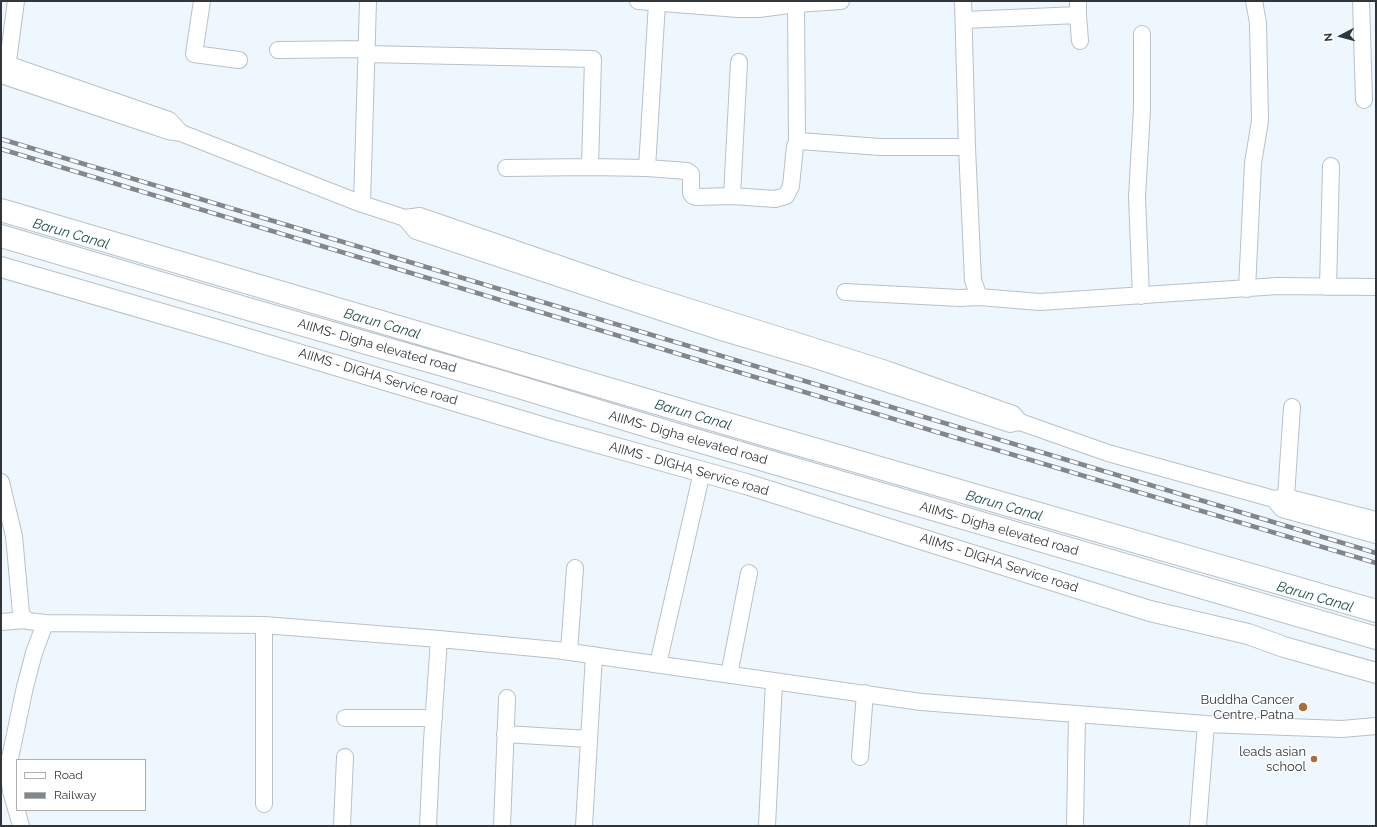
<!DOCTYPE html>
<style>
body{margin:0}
#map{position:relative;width:1377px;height:827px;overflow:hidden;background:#eff7fe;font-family:Raleway,sans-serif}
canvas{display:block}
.frame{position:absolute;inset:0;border:2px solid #32363a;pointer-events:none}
.legend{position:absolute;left:16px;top:759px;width:130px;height:52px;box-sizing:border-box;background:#fff;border:1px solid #adafb0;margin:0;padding:5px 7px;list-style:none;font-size:12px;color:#32363a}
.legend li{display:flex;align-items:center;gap:8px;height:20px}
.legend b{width:20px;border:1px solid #adafb0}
.north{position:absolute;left:1321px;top:16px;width:40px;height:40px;-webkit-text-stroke:3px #fff;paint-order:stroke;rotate:264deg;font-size:11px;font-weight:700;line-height:16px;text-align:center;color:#32363a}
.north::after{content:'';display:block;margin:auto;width:14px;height:18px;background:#32363a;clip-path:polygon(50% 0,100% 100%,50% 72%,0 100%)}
</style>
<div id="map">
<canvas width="1377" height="827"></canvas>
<div class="frame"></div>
<ul class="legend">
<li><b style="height:5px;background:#fff"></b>Road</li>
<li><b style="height:5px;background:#81878c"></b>Railway</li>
</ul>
<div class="north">N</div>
</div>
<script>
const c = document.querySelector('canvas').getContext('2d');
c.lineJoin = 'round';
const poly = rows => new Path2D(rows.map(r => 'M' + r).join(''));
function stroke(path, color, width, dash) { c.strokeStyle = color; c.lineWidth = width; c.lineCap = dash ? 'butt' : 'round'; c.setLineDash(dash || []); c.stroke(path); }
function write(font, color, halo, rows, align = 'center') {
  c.font = font + ' Raleway,sans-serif'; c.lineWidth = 3; c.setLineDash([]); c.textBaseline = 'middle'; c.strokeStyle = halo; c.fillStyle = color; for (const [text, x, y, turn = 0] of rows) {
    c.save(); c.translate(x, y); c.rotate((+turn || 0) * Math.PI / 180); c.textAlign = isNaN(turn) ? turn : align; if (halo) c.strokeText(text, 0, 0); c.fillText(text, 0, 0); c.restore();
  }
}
const minor = poly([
 [202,1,194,54,239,60],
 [638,1,738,9,759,9,796,4,841,1],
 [963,1,967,147,973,280,979,297,1040,302,1278,286,1376,287],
 [1361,1,1364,100],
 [796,4,797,143],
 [1078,15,1080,41],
 [964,20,1078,15,1078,1],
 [278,50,366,49],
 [366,54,593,59,590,167,647,168,687,171,691,174,691,193,693,196,696,197,732,196,775,199,786,196,791,186,795,146,800,141,880,147,967,147],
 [1,62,169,120,181,133,168,131,1,75],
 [6,76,16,1],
 [181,133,362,204,405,218,420,216,632,289,886,369,1013,414,1020,422,1108,453,1274,499,1286,497,1376,520],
 [506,168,590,167],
 [647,168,657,3],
 [732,196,739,62],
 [362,204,368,1],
 [405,218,416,231,639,305,718,331,806,357,1010,424,1020,422],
 [1328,287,1331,166],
 [1247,289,1253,163,1260,121,1258,23,1254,1],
 [845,292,960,298,979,297],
 [1141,296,1137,197,1142,109,1142,34],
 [1,482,14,536,21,613,24,618,28,621,45,623,264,625,439,639,556,650,921,702,1206,724,1198,826],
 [1274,499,1282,509,1376,535],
 [1283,506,1286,497,1292,407],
 [1,622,26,620],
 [264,625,264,804],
 [569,652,575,568],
 [658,664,702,472],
 [729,675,749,573],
 [345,718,434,718],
 [1206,724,1342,729,1376,726],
 [505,734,589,739],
 [860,757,865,693],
 [21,826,11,791,9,776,10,758,25,687,34,653,45,623],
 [342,826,345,757],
 [428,826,432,741,439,639],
 [502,826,507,698],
 [584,826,594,655],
 [767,826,774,681],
 [1075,826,1077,714]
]);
const major = poly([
 [1,267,228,333,552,430,746,484,1150,611,1248,634,1284,647,1376,673]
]);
const highway = poly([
 [1,210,762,434,1376,611],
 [1,236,248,309,502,382,671,433,1376,638]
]);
stroke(minor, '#b7c1ca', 18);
stroke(major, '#b7c1ca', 22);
stroke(highway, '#b7c1ca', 24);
stroke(minor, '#fff', 16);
stroke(major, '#fff', 20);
stroke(highway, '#fff', 22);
const rail = poly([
 [1,139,1376,553],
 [1,149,930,430,1376,563]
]);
stroke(rail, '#81878c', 4.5);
stroke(rail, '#fff', 3, [9]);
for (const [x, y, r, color] of [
 [1303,707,5,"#ac6e34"],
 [1314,759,4,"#ac6e34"]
]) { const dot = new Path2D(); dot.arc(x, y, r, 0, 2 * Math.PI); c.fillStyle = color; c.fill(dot); stroke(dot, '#fff', 1.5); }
write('13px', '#32363a', '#fff', [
 ["AIIMS- Digha elevated road",377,346,16],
 ["AIIMS - DIGHA Service road",378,377,17],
 ["AIIMS- Digha elevated road",688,438,16],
 ["AIIMS - DIGHA Service road",689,469,16],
 ["AIIMS- Digha elevated road",999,529,16],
 ["AIIMS - DIGHA Service road",999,563,18]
]);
write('13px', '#32363a', '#fff', [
 ["Buddha Cancer",1294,700],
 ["Centre, Patna",1294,715],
 ["leads asian",1306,752],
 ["school",1306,767]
], 'right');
write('italic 14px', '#1f5047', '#fff', [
 ["Barun Canal",71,234,16],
 ["Barun Canal",382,324,16],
 ["Barun Canal",693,415,16],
 ["Barun Canal",1004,506,16],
 ["Barun Canal",1315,597,16]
]);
</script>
